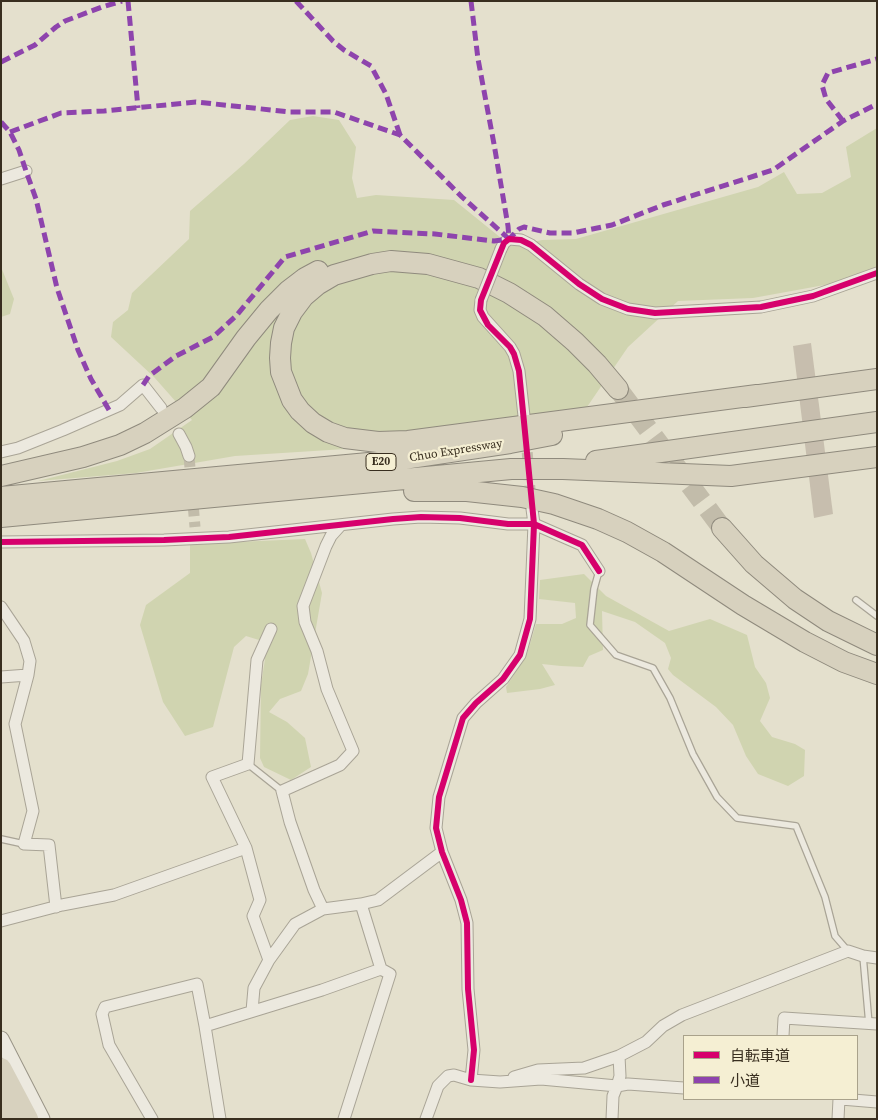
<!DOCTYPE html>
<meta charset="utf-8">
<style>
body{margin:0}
#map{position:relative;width:878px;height:1120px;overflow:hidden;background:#e4e0cd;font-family:"Source Serif 4","Noto Sans JP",serif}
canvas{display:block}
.frame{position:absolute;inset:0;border:2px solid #382e1f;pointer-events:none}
.legend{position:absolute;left:683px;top:1035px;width:175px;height:65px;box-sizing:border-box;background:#f5efd3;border:1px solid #a9a28b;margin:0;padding:6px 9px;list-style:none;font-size:15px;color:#382e1f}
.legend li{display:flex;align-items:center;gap:10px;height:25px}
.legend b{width:25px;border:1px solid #a9a28b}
</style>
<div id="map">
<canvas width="878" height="1120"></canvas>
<div class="frame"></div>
<ul class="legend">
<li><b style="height:6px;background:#d6006c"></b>自転車道</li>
<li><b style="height:6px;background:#8e44ad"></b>小道</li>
</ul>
</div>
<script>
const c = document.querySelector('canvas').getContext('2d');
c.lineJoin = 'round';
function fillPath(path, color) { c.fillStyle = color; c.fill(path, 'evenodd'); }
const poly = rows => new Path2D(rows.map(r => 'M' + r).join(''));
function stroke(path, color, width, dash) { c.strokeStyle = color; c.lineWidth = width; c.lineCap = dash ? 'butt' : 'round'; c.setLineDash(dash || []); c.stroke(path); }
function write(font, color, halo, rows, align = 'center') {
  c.font = font + ' "Source Serif 4",serif'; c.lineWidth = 4.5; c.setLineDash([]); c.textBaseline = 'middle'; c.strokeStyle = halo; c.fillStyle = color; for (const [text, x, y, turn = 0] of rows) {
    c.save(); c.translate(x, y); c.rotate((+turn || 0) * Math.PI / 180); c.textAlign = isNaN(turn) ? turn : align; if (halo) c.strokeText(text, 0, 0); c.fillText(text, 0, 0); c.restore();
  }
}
fillPath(poly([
 [313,116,339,120,356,147,352,178,357,198,376,195,454,200,511,246,542,240,576,239,758,187,784,172,797,194,822,193,851,177,846,147,877,128,877,270,841,282,753,298,678,301,628,347,587,407,524,416,361,448,235,456,136,473,38,481,117,461,150,449,192,420,154,377,111,337,113,322,128,310,132,293,189,239,190,211,244,164,290,120],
 [1,267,14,299,10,314,1,317],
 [305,539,311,553,322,593,308,674,301,691,280,699,269,712,287,722,305,738,311,767,291,780,264,767,260,758,261,685,265,659,259,640,246,636,234,647,213,727,185,736,163,702,140,625,146,605,190,573,190,544],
 [584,574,606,596,669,631,710,619,747,635,755,667,766,683,770,698,760,721,772,737,795,744,805,750,804,776,788,786,758,774,746,756,733,725,716,707,673,675,668,669,671,658,665,643,635,622,602,611,603,650,589,656,583,667,561,666,542,664,555,685,540,689,507,693,506,687,527,654,536,624,562,624,576,618,575,603,539,599,540,580]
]), '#d0d4b0');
fillPath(poly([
 [811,343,833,514,814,518,793,346]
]), '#c7beae');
stroke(poly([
 [526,436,531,503],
 [189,456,195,527]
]), '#c2bcaa', 11, [11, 5.5]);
stroke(poly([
 [618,389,722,528]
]), '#c2bcaa', 20, [20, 10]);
const lane = poly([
 [599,571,594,589,590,625,616,655,653,668,670,698,693,754,717,797,737,818,796,826,825,897,835,936,848,951],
 [856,600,877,616],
 [248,764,282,791],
 [1,839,24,844],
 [863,956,869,1024]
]);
const street = poly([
 [1,179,26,171],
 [501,249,504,243,509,239,521,240,531,245,579,284,602,299,628,309,655,313,761,307,813,296,877,273],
 [481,300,480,310,483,317,510,347,514,354,519,371,524,416],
 [179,434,186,447,189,456],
 [1,452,18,448,63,430,120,405,143,385,161,408],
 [1,542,164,540,229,537,393,519,421,517,460,518,508,524,534,524,582,545,599,571],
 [1,607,24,641,30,661,28,675,15,724,33,811,24,844,49,845,56,907],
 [1,677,28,675],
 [246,848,212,777,248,764,257,660,271,629],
 [361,904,381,969],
 [323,909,314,890,290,822,282,791,340,765,353,751,327,689,317,651,305,622,303,606,326,546,331,536,340,526],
 [1,921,62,905,114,895,246,848,260,900,253,916,269,960],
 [252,1011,254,988,269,960,295,924,323,909,361,904,378,900,442,852],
 [205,1026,322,990,381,969,390,974,344,1119],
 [783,1036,784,1018,877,1024],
 [514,1077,538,1070,584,1068,619,1056],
 [471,1080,474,1050,468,989,467,923,461,900,442,852,436,828,439,797,463,718,476,703,503,679,520,655,530,619,534,524,532,509],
 [841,1099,877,1102],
 [152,1119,109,1045,102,1014,105,1007,197,984,205,1026,220,1119],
 [426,1119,438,1086,448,1076,454,1075,471,1080,500,1082,541,1079,617,1086,620,1076,619,1056,646,1042,663,1026,682,1015,848,951,863,956,877,958],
 [612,1119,613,1096,617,1086,628,1084,684,1088],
 [838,1119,839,1099]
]);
const secondary = poly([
 [1,1039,42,1119]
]);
const highway = poly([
 [618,389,597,364,575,342,545,316,509,293,479,278,428,264,391,261,372,264,334,275,317,285,304,296,292,312,284,328,281,343,280,358,281,372,292,400,300,411,313,423,328,432,345,438,378,442,408,441,757,395],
 [745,397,877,379],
 [596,461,877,422],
 [1,476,83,457,120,445,145,433,185,408,211,387,246,338,269,310,288,291,305,278,318,271],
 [414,491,467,491,522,497,554,504,598,519,627,532,663,552,743,605,805,642,844,662,877,674],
 [1,497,390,461,510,443,552,435],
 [1,517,511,469,563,469,731,476,877,457],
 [722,528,754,564,795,599,828,621,877,645],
 [1,1068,28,1119],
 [1,1099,11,1119]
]);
stroke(lane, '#a9a496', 8);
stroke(street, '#a9a496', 13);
stroke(secondary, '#999486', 17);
stroke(highway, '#8f8a7d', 22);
stroke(lane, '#ece9df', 5.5);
stroke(street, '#ece9df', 11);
stroke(secondary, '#ece9df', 15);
stroke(highway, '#d7d1be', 20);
const streetBridge = poly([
 [481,300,501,249]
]);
stroke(streetBridge, '#a9a496', 13, []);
stroke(streetBridge, '#ece9df', 11);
stroke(poly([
 [128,1,138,108],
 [296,1,333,41,344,50,371,66,386,94,400,135],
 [471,1,478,59,494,144,508,226,509,239],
 [1,62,35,45,56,27,65,21,102,7,122,1],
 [843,121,826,99,822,85,828,73,877,59],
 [1,122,10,132,19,150,26,171,36,199,57,288,78,350,91,379,109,410],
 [10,132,61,113,104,111,196,102,290,112,334,112,400,135,462,197,509,239],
 [143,385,149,376,176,356,213,337,236,316,285,257,373,231,435,234,494,241,509,239,519,229,524,227,550,233,573,233,612,225,663,205,773,170,843,121,877,104]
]), '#8e44ad', 5, [10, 5]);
stroke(poly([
 [1,542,164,540,229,537,393,519,421,517,460,518,508,524,534,524,582,545,599,571],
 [471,1080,474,1050,468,989,467,923,461,900,442,852,436,828,439,797,463,718,476,703,503,679,520,655,530,619,534,524,519,371,514,354,510,347,488,325,480,310,481,300,504,243,509,239,521,240,531,245,579,284,602,299,628,309,655,313,761,307,813,296,877,273]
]), '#d6006c', 6);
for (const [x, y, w] of [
 [381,462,30]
]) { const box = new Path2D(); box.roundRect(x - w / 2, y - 8.5, w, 17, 4); c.fillStyle = '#f5efd3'; c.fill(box); stroke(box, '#382e1f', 1); }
write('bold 11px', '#382e1f', null, [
 ["E20",381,462]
]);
write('12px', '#382e1f', '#f5efd3', [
 ["Chuo Expressway",456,451,-9]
]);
</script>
